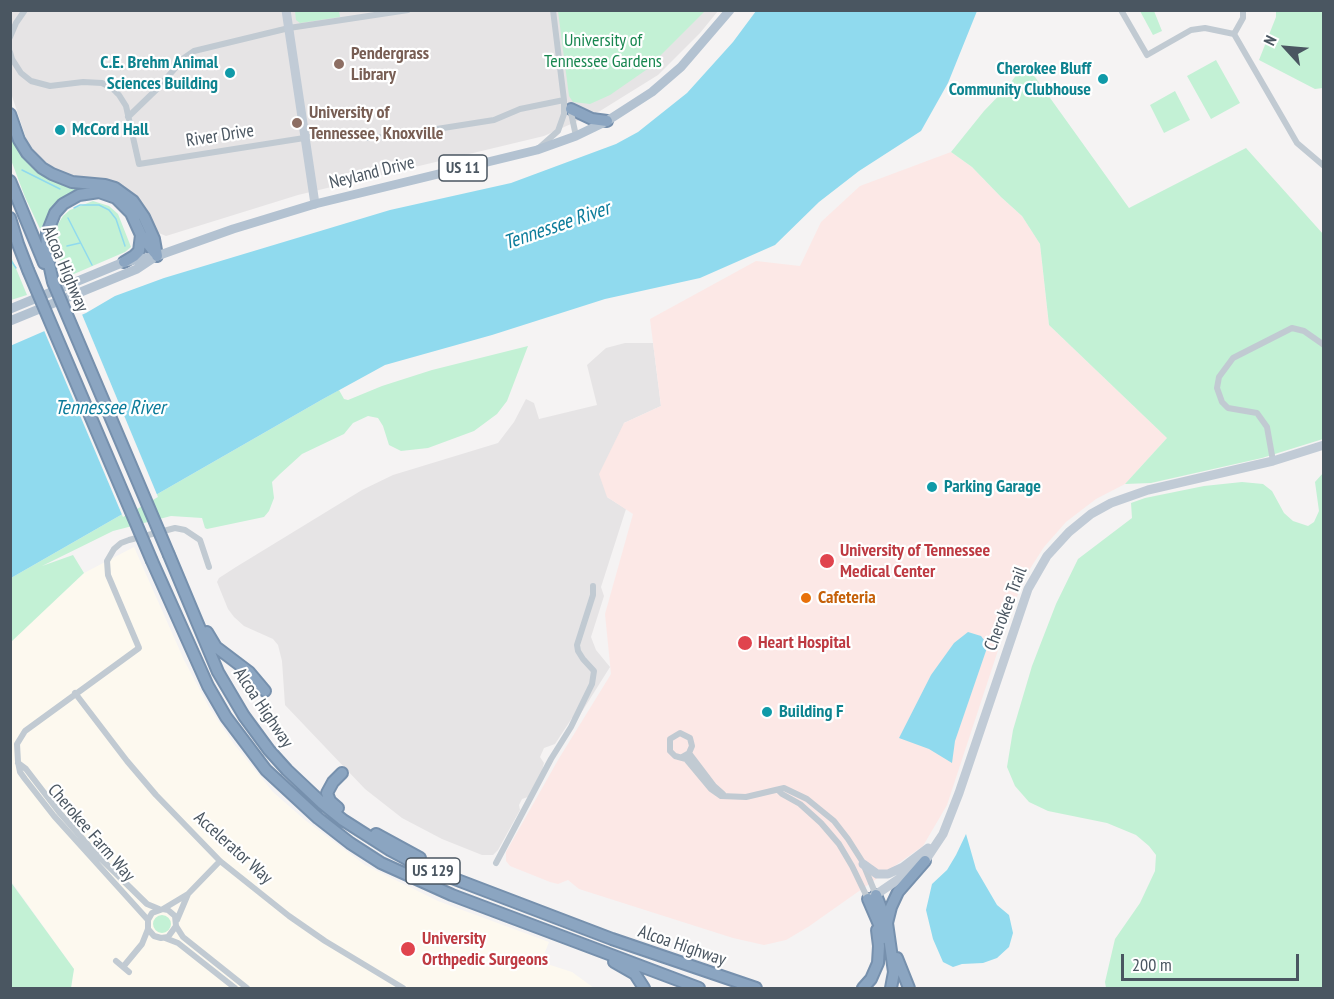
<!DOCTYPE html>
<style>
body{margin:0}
#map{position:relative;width:1334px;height:999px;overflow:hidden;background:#f5f3f3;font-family:"PT Sans Narrow",sans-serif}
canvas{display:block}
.frame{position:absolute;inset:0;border:12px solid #4a5661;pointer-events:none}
.north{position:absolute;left:1256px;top:18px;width:60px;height:60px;-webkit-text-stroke:4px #fff;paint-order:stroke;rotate:296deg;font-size:16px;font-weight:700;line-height:24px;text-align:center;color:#4a5661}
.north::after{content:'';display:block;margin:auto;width:21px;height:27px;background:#4a5661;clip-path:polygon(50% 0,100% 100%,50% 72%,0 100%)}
.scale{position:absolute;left:1121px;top:954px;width:178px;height:27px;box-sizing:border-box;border:3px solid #4a5661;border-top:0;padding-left:8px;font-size:18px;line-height:21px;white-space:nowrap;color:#4a5661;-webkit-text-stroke:4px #fff;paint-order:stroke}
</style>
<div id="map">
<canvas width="1334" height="999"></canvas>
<div class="frame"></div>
<div class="north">N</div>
<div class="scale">200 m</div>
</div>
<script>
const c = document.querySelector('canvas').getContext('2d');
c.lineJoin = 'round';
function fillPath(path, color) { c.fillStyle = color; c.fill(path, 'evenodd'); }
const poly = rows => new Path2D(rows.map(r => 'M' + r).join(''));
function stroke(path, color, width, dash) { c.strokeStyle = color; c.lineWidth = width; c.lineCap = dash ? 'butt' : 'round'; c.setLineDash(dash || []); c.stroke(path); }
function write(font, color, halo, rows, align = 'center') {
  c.font = font + ' "PT Sans Narrow",sans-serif'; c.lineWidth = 4.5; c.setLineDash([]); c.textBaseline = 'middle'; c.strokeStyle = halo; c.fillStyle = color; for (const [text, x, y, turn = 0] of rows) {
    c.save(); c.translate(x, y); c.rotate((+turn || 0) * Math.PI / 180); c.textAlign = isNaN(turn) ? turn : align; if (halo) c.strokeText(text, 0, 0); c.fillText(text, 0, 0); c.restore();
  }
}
fillPath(poly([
 [134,547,184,660,209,707,234,744,273,792,305,820,365,865,438,901,549,942,541,962,572,972,594,988,71,988,74,969,11,881,10,642,84,573]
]), '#fdf9ef');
fillPath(poly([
 [10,11,718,11,700,33,658,75,600,111,544,136,298,195,166,236,154,231,140,200,123,186,103,179,73,178,57,171,35,153,26,138,11,93],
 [625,343,653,343,661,406,624,423,607,497,626,509,601,587,604,596,591,637,596,650,610,667,578,718,572,718,555,744,544,748,540,757,544,763,542,771,528,797,522,799,519,805,520,810,498,850,493,855,482,855,442,839,402,818,365,789,285,705,282,661,278,645,273,639,244,626,234,617,228,609,217,582,219,578,236,567,362,490,393,475,498,443,514,422,526,399,534,403,539,419,597,405,587,365,606,348]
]), '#e6e4e5');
fillPath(poly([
 [951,152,972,167,1001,197,1022,216,1040,244,1049,325,1167,438,1125,484,1096,499,1066,522,1044,547,1026,575,1011,611,947,805,923,846,808,927,786,940,764,945,733,938,579,889,568,880,558,884,550,882,510,866,506,861,506,852,558,760,611,674,605,614,633,514,607,497,599,474,624,423,661,406,650,319,756,261,800,266,821,222,860,186]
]), '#fce8e6');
fillPath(poly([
 [295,11,339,11,340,17,300,23,296,20],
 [558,11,558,10,705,11,646,70,610,95,590,104,573,102,569,96],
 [1140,11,1154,11,1162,31,1153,35],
 [1276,11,1323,11,1323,88,1315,89,1259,60,1276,17],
 [1216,60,1240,103,1211,119,1187,76],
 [1025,63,1129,208,1246,148,1323,234,1323,439,1262,458,1151,483,1125,484,1167,438,1049,325,1040,244,1022,216,1001,197,972,167,951,152,984,111,1009,85],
 [1175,91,1190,120,1164,133,1150,105],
 [10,128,21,149,76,185,123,200,76,192,60,200,50,210,41,231,25,197,11,160],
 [93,201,109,206,118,214,131,247,125,252,67,277,56,252,55,238,58,224,63,216,70,210],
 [10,254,27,295,11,300,10,300],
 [528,346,507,401,497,414,474,431,428,448,401,451,389,445,383,426,378,418,368,416,353,423,344,434,302,454,280,474,272,482,274,498,269,511,264,517,207,529,205,528,202,518,171,516,113,531,42,566,73,555,84,573,11,642,11,578,323,399,339,390,344,399,348,400,382,386,432,370],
 [1323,473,1323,988,1106,988,1105,982,1115,939,1140,903,1155,871,1156,855,1149,846,1136,835,1107,823,1048,811,1029,802,1015,786,1007,767,1013,730,1032,666,1056,604,1078,559,1132,518,1131,503,1145,498,1204,486,1242,482,1263,484,1272,491,1284,513,1293,521,1308,526,1314,522,1319,511,1315,482],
 [10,881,74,969,71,988,11,988],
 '153 924a9 9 0 1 1 18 0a9 9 0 1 1-18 0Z'
]), '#c3f1d5');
fillPath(poly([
 [756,11,977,11,948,83,921,131,859,171,819,202,775,245,700,278,605,299,492,335,385,365,323,399,11,578,10,346,86,313,115,296,164,278,390,210,511,183,616,144,638,132,687,93,733,42],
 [968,632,981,636,988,645,955,741,952,763,929,749,899,738,931,675,954,643],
 [966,834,976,869,997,905,1009,915,1013,933,1009,947,997,958,983,963,962,964,953,967,943,962,933,939,926,910,932,884,947,870,956,855]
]), '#90daee');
fillPath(poly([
 [81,312,158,497,123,517,43,328]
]), '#f5f3f3');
stroke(poly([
 [22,170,60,189],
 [74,208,80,205,99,205,109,210,116,219,125,246],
 [68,218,92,265],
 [67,246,80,243],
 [10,259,16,268]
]), '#90daee', 1.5);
const highway = poly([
 [571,109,592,119,607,121],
 [10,114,19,140,27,153,42,168,52,174,72,182,105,185,115,188,133,201,144,217,154,239,157,256],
 [10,181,44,263],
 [10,218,18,244,28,270],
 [124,262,134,256,139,251,141,235],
 [53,282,46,250,47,233,55,213,63,204,79,195,99,192,116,198,131,213,141,235,155,253],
 [169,555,218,672,244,716,269,750,287,770,322,803,343,820,390,850,418,865,612,939,756,988],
 [152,561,208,686,226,717,266,770,318,818,350,843,381,863,452,895,699,988],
 [207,632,216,647,249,672,265,691],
 [338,808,330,801,327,793,333,782,342,773],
 [376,834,420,858],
 [876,895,887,923],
 [868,899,881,929,883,938],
 [897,958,909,988],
 [614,962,635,974,644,988],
 [863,988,871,979,878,963,879,946,877,930],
 [891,988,894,972,887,923,891,907,898,892,925,861]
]);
stroke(highway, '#7690ad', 14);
stroke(poly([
 [1121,10,1147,55,1191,30,1205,28,1234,34],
 [1234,34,1297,143,1324,166],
 [1234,34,1243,18,1243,10],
 [10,37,16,23,25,10],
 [10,52,12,59,21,73,31,81,50,86,83,82,102,83,112,88,119,95,126,106,139,164,336,133,352,133,368,138,386,137,494,120,520,109,564,100],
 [570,108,576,136],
 [128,117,157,89,184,58,194,51,289,28,408,10],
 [540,147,558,131,564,114,564,100,553,10],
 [1273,461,1267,427,1257,413,1228,408,1222,402,1217,388,1219,377,1233,358,1292,328,1304,331,1324,345],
 [75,693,127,761,156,795,220,861,289,916,325,941,403,988],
 [689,753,714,786,723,794],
 [682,757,689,753,692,746,690,738,680,733,670,739,670,751,675,756,686,759,711,789,721,796,746,797,784,788,807,799,834,821,848,839,862,861,876,895],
 [18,763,26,769,59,812,97,855,147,904,159,909],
 [778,790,782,794,800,804,821,823,839,844,852,866,868,899],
 [496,863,551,759,571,727,592,684,594,671,583,659,578,651,577,645,593,595,593,586],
 [163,909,188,894],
 [148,920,54,816,25,779,20,772,18,762,17,744,25,731,139,648,108,575,107,561,114,549,121,543,129,540,175,528,185,530,200,540,209,567],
 [177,920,188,894,220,861],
 [176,926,183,937,247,988],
 [165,938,178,943,235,988],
 [116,961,129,972],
 [123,967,142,944,148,929,148,920,152,913,163,909,168,910,175,916,176,926,168,937,161,938,154,936,148,929]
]), '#c1cad2', 6);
stroke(poly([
 [286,10,315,204],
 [863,864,877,874,888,874,903,867,928,848],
 [871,898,925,861,943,834,959,793,1028,589,1047,556,1069,532,1091,514,1111,503,1148,490,1273,461,1324,445]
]), '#c1cbd6', 9);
stroke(poly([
 [10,309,124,262,157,256,233,229,315,204,537,150,576,136,607,121,652,92,681,67,730,10],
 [10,321,137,269,152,259]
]), '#b3c2d1', 9);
stroke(highway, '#8ba5c1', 10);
const highwayBridge = poly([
 [28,270,152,561],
 [53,282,169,555]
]);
stroke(highwayBridge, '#7690ad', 14, []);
stroke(highwayBridge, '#8ba5c1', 10);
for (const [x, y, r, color] of [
 [339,64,6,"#8d6e63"],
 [230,73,6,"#0f9aa8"],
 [1103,79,6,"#0f9aa8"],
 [297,123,6,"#8d6e63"],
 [60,130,6,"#0f9aa8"],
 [932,487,6,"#0f9aa8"],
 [827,561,8,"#e0444e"],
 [806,598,6,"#e8710a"],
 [745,643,8,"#e0444e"],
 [767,712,6,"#0f9aa8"],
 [408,949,8,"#e0444e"]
]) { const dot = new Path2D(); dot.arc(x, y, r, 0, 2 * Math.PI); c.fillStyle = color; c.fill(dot); stroke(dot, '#fff', 2); }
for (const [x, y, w] of [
 [463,168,48],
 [433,871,54]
]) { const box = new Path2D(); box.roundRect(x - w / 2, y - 13, w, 26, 4.5); c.fillStyle = '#fff'; c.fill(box); stroke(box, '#4a5661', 1.5); }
write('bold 16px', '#4a5661', null, [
 ["US 11",463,168],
 ["US 129",433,871]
]);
write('18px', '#17864f', '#fff', [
 ["University of",603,41],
 ["Tennessee Gardens",603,62]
]);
write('bold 18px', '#785e54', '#fff', [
 ["Pendergrass",351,54],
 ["Library",351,75],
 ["University of",309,113],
 ["Tennessee, Knoxville",309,134]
], 'left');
write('bold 18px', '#0d838f', '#fff', [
 ["C.E. Brehm Animal",218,63,"right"],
 ["Sciences Building",218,84,"right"],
 ["Cherokee Bluff",1091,69,"right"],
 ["Community Clubhouse",1091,90,"right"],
 ["McCord Hall",72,130],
 ["Parking Garage",944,487],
 ["Building F",779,712]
], 'left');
write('18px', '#4a5661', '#fff', [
 ["River Drive",220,136,-9],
 ["Neyland Drive",372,173,-14],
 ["Alcoa Highway",65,269,67],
 ["Cherokee Trail",1006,609,-69],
 ["Alcoa Highway",263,708,56],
 ["Cherokee Farm Way",91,833,49],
 ["Accelerator Way",233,848,42],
 ["Alcoa Highway",682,946,19]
]);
write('bold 18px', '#be3a42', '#fff', [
 ["University of Tennessee",840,551],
 ["Medical Center",840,572],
 ["Heart Hospital",758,643],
 ["University",422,939],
 ["Orthpedic Surgeons",422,960]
], 'left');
write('bold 18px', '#c56008', '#fff', [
 ["Cafeteria",818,598]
], 'left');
write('italic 20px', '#0c7c9b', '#fff', [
 ["Tennessee River",557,226,-19],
 ["Tennessee River",110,408]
]);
</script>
